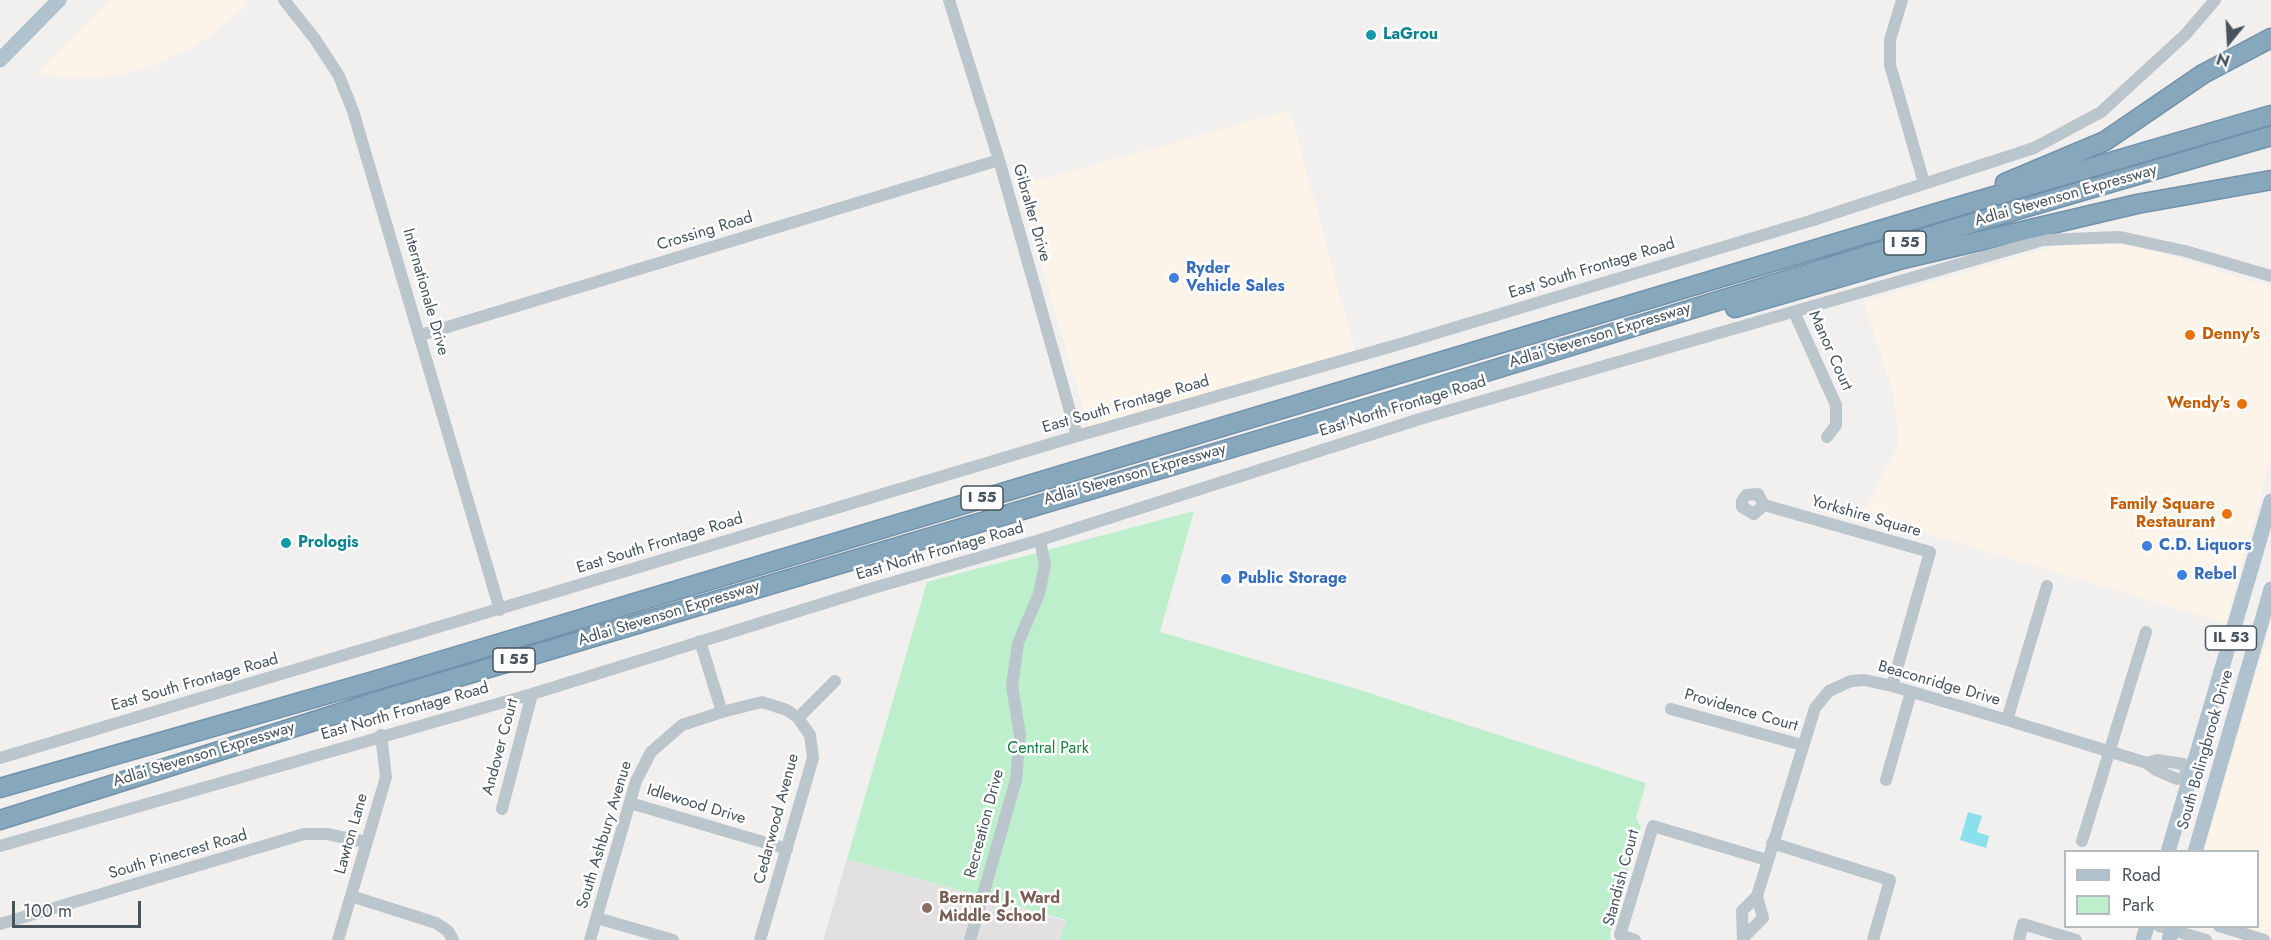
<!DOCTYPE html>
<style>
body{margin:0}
#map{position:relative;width:2271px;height:940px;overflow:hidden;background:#f2efef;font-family:Jost,sans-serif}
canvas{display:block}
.legend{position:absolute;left:2064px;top:850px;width:195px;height:78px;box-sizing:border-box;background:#fff;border:2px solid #b5bbbe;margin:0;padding:8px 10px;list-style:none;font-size:18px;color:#47545c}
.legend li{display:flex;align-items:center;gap:12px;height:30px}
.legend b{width:30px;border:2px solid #b5bbbe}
.north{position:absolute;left:2199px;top:12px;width:60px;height:60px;-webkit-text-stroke:4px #fff;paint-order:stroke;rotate:198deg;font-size:16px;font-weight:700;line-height:24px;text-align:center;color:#47545c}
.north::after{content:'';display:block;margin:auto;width:21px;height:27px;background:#47545c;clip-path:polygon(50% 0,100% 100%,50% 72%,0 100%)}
.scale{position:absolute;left:12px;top:901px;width:129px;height:27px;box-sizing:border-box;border:3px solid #47545c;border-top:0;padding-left:8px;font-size:18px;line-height:21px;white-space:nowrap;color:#47545c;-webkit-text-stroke:4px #fff;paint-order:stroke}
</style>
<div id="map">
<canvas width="2271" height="940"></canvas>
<ul class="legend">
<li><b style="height:8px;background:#afc2ce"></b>Road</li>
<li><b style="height:16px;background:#beefcc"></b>Park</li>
</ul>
<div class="north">N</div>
<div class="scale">100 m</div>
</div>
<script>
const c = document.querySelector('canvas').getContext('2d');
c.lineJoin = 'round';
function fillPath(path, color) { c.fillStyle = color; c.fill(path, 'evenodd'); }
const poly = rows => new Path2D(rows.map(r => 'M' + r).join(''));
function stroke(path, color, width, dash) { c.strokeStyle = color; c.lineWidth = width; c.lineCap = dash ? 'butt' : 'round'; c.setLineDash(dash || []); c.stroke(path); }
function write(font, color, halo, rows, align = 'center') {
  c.font = font + ' Jost,sans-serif'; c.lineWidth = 5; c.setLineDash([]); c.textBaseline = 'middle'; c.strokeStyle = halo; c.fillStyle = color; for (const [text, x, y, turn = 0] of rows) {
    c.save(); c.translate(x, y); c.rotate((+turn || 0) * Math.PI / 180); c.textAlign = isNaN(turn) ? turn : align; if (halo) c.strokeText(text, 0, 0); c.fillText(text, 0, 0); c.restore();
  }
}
fillPath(poly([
 [109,0,245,0,248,3,197,46,140,70,107,77,73,79,36,73],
 [1290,110,1355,352,1089,428,1018,186],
 [2062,244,2122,245,2164,254,2271,287,2271,461,2225,623,1862,514,1899,445,1893,392,1864,302],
 [2271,623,2271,935,2245,927,2258,926,2258,852,2204,851]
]), '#fcf4e9');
fillPath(poly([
 [847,859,1066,921,1060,940,823,940]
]), '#e2e0e1');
fillPath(poly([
 [1194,511,1160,632,1357,689,1646,783,1636,818,1641,827,1610,933,1611,940,1060,940,1066,920,847,859,927,582]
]), '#beefcc');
fillPath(poly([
 [1968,812,1982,816,1977,832,1989,836,1986,848,1960,840]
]), '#8be1eb');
const highway = poly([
 [2005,183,2105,141,2203,74,2271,38],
 [1735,308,1903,259,2137,204,2271,180],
 [0,788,377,680,1963,205,2271,115],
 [0,820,381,700,1414,394,1976,222,2271,136]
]);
stroke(highway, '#7292a9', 21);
stroke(poly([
 [284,0,315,39,339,76,353,111,500,610],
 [949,0,999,160,1077,436],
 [1902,0,1890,40,1890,65,1924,183],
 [1794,312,1836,405,1836,425,1827,437],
 [421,335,999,160],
 [1764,505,1754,514,1742,507,1742,501,1746,495,1758,494,1764,505,1930,552,1892,686],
 [700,641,722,712],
 [1671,709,1802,745],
 [798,718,835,681],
 [2007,720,2047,586],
 [0,758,1077,436,1400,344,1810,221,2034,148,2101,112,2185,35,2215,0],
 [1886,780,1911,692],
 [630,803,787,849],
 [502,809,532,694],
 [2082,841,2146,632],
 [1772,843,1890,880,1873,940],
 [0,846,532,694,873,588,1040,540,1423,418,2043,240,2120,237,2185,251,2271,276],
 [351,896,436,923,448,931,453,940],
 [597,918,673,940],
 [0,924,304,834,327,834,366,842],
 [2159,926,2206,940],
 [2219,926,2264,940],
 [1744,937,1763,918,1757,896],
 [338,940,386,777,381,735],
 [590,940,636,781,651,752,682,725,722,712,762,702,787,710,798,718,810,735,813,758,760,940],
 [970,940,1016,780,1020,735,1012,686,1018,643,1039,594,1045,565,1040,540],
 [1635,940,1620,935,1653,826,1767,860],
 [1743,940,1742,911,1757,896,1815,708,1829,691,1851,681,1865,680,1892,686,2007,720,2147,763,2156,770,2177,779,2190,776,2183,764,2157,760,2147,763],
 [2019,940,2023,924,2076,940]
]), '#bbc5cc', 12);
stroke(poly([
 [0,60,59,0],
 [2168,852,2271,501],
 [2195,852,2271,589],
 [2143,940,2147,926],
 [2169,940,2173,926]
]), '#afc2ce', 15);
stroke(highway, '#87a7bd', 18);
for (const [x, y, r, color] of [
 [1371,35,6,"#0f9aa8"],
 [1174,278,6,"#3f7fe0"],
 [2190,335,6,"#e8710a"],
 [2242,404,6,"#e8710a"],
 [2227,514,6,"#e8710a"],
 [286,543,6,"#0f9aa8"],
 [2147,546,6,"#3f7fe0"],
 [2182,575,6,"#3f7fe0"],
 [1226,579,6,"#3f7fe0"],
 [927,908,6,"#8d6e63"]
]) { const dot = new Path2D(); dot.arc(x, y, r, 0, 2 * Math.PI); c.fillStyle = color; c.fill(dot); stroke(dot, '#fff', 2); }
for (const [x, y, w] of [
 [1905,243,42],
 [982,498,42],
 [2231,638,51],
 [514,660,42]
]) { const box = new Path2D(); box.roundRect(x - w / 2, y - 12, w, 24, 4.5); c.fillStyle = '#fff'; c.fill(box); stroke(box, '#47545c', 1.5); }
write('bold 15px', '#47545c', null, [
 ["I 55",1905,243],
 ["I 55",982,498],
 ["IL 53",2231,638],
 ["I 55",514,660]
]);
write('bold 16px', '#0d838f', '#fff', [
 ["LaGrou",1383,35],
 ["Prologis",298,543]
], 'left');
write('16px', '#47545c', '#fff', [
 ["Adlai Stevenson Expressway",2066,196,-16],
 ["Gibralter Drive",1031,213,74],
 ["Crossing Road",705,232,-17],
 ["East South Frontage Road",1592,269,-17],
 ["Internationale Drive",425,292,74],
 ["Adlai Stevenson Expressway",1600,336,-17],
 ["Manor Court",1830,351,66],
 ["East South Frontage Road",1126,405,-16],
 ["East North Frontage Road",1403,407,-17],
 ["Adlai Stevenson Expressway",1135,475,-16],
 ["Yorkshire Square",1866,517,16],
 ["East South Frontage Road",660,544,-17],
 ["East North Frontage Road",940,552,-16],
 ["Adlai Stevenson Expressway",669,614,-17],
 ["East South Frontage Road",195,683,-16],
 ["Beaconridge Drive",1939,684,16],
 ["Providence Court",1741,711,16],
 ["East North Frontage Road",405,712,-16],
 ["Andover Court",501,747,-75],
 ["South Bolingbrook Drive",2206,750,-74],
 ["Adlai Stevenson Expressway",204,755,-17],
 ["Idlewood Drive",696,805,17],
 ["Cedarwood Avenue",777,819,-75],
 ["Recreation Drive",985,824,-75],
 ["Lawton Lane",352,834,-74],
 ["South Ashbury Avenue",605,835,-73],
 ["South Pinecrest Road",178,855,-16],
 ["Standish Court",1622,878,-75]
]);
write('bold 16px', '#366cbe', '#fff', [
 ["Ryder",1186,269],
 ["Vehicle Sales",1186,287],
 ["C.D. Liquors",2159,546],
 ["Rebel",2194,575],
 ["Public Storage",1238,579]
], 'left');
write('bold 16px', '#c56008', '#fff', [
 ["Denny's",2202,335,"left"],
 ["Wendy's",2230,404],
 ["Family Square",2215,505],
 ["Restaurant",2215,523]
], 'right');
write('16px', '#187e40', '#fff', [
 ["Central Park",1048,749]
]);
write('bold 16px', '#785e54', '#fff', [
 ["Bernard J. Ward",939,899],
 ["Middle School",939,917]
], 'left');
</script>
